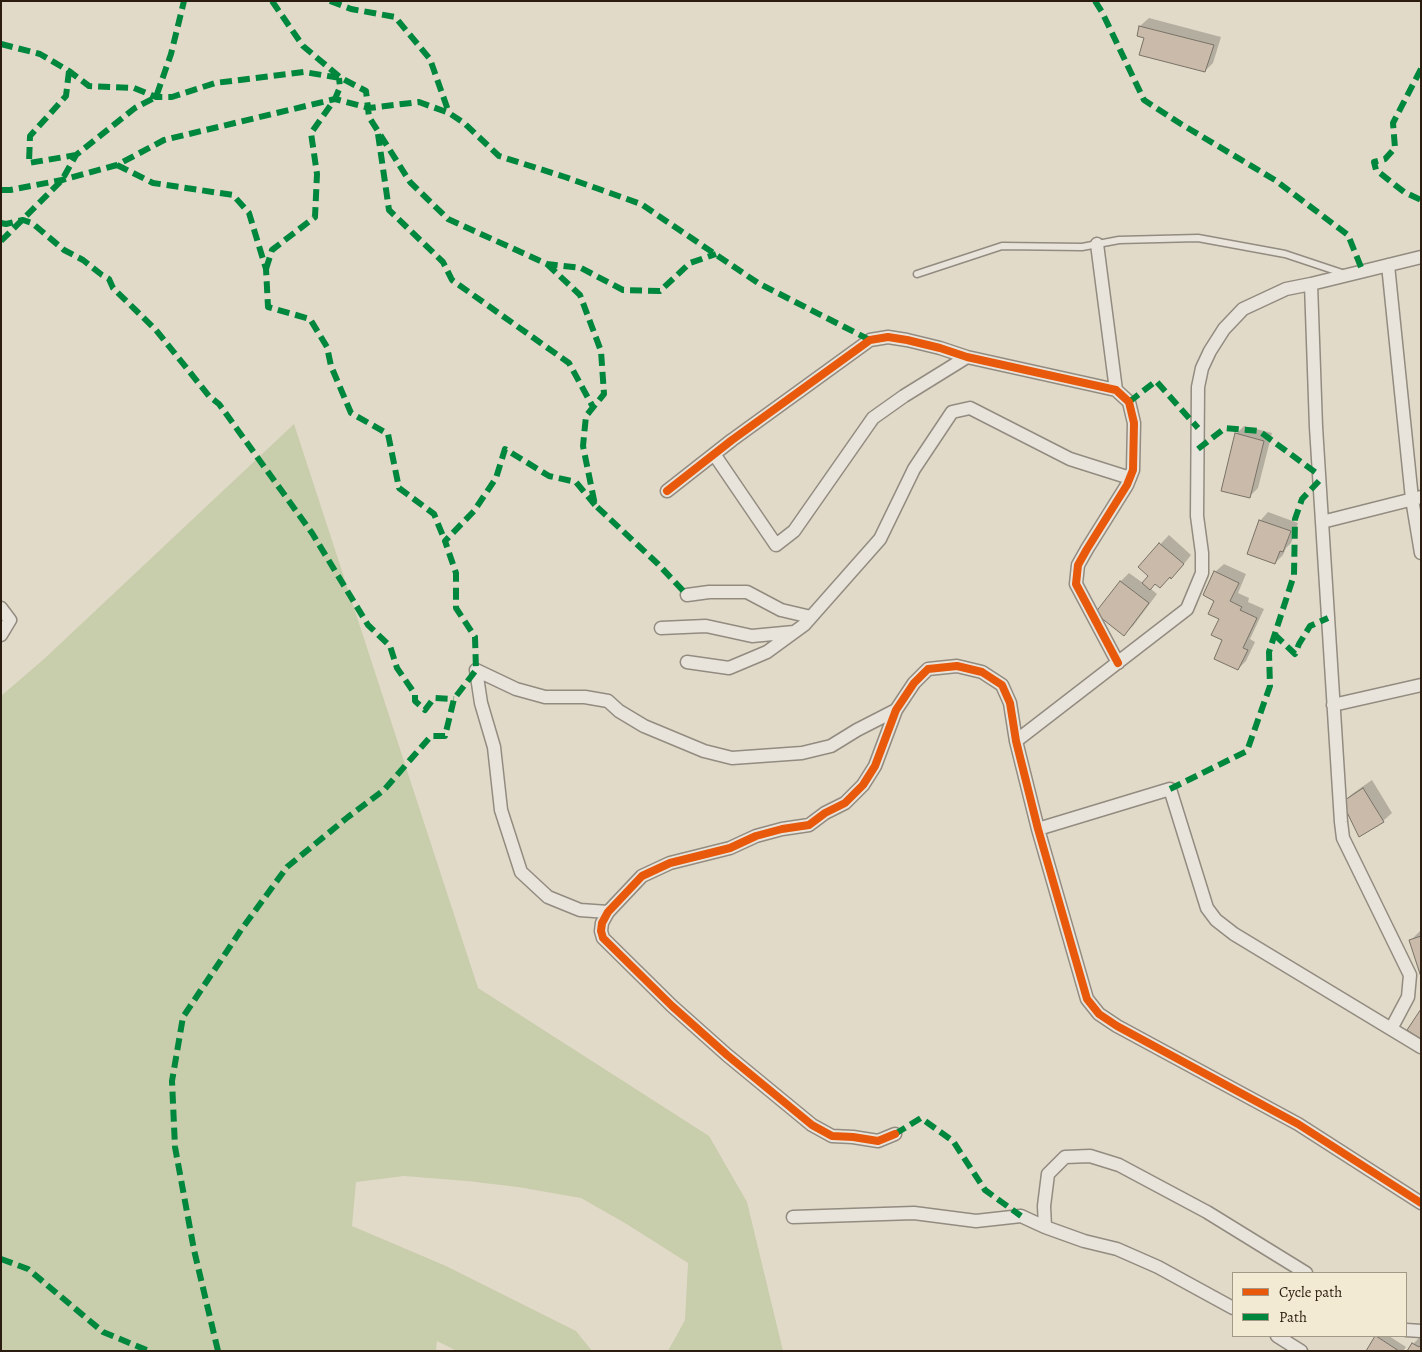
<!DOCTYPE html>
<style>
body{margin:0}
#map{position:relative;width:1422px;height:1352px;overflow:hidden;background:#e2dac8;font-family:Alegreya,serif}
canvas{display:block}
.frame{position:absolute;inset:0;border:2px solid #2a1c0e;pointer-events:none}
.legend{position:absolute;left:1232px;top:1272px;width:175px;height:65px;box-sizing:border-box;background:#f3ead4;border:1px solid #a39885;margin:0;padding:6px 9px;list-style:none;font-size:15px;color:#2a1c0e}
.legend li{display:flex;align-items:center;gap:10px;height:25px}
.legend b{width:25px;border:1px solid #a39885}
</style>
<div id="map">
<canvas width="1422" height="1352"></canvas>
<div class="frame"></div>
<ul class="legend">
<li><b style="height:6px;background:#e8590c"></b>Cycle path</li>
<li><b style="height:6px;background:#00873e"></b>Path</li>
</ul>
</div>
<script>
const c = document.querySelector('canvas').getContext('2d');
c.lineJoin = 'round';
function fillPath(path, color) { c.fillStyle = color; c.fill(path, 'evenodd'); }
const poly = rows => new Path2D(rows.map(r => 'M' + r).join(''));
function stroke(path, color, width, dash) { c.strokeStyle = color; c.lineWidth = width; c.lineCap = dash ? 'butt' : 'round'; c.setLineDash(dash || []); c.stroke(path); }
fillPath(poly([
 [294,424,478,988,709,1136,747,1202,783,1351,668,1351,685,1320,688,1263,625,1223,581,1198,518,1187,467,1181,404,1176,356,1182,352,1226,446,1266,576,1331,592,1351,457,1351,437,1341,436,1351,1,1351,1,696,44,659]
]), '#c8cdac');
fillPath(poly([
 [1149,18,1221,37,1213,63,1205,71,1145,37,1140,26],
 [1244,426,1272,433,1258,488,1249,497,1236,434],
 [1268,512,1298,523,1291,543,1286,548,1283,555,1275,563,1260,521],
 [1169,535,1191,555,1180,569,1155,583,1150,588,1157,594,1133,626,1124,634,1097,613,1121,581,1129,573,1143,583,1149,576,1139,567],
 [1224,564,1246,574,1238,593,1249,598,1248,602,1264,609,1250,639,1255,642,1246,661,1238,669,1224,640,1216,600,1215,572],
 [1372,780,1392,813,1383,821,1343,802,1352,794],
 [1421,930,1421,973,1411,940],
 [1377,1336,1389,1336,1406,1347,1403,1351,1367,1351],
 [1421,1336,1421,1351,1413,1344]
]), '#0003');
const building = poly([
 [1139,26,1214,45,1205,72,1139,55,1144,38,1137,36,1139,26],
 [1235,433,1264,441,1250,498,1221,491,1235,433],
 [1259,520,1291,531,1283,552,1280,551,1275,564,1247,554,1259,520],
 [1159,543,1184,564,1171,579,1170,577,1160,588,1155,584,1150,590,1142,583,1148,576,1138,567,1159,543],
 [1214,571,1239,583,1230,601,1242,607,1240,610,1257,618,1243,648,1248,650,1238,670,1214,659,1222,640,1211,635,1219,619,1208,614,1214,601,1203,595,1214,571],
 [1120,581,1149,603,1124,636,1095,613,1120,581],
 [1363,788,1384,822,1359,837,1342,802,1363,788],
 [1421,936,1421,977,1409,940,1421,936],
 [1421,1009,1421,1039,1407,1030,1421,1009],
 [1375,1336,1376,1336,1399,1351,1366,1351,1375,1336],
 [1412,1343,1419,1347,1421,1345,1421,1351,1407,1351,1412,1343]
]);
fillPath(building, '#c9baa9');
stroke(building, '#787267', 1);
const service = poly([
 [917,274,1002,246,1082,247,1119,240,1198,238,1285,254,1345,274]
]);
const minor = poly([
 [1097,244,1116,390],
 [1388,265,1412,499,1421,553],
 [1311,284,1316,427,1341,822,1343,838,1410,975,1408,997,1391,1029],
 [714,454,776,545,794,531,873,418,904,396,967,357],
 [667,491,732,440,870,340,888,337,907,340,940,348,967,357,1116,390,1129,402,1134,423,1133,470,1127,485,1087,549,1078,565,1076,584,1118,663],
 [1322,522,1421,497],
 [687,595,709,592,747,592,781,610,811,617],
 [1,608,10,620,1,635],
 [661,628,706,626,752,636,794,632],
 [687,662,729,668,767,652,804,625,880,539,914,469,952,412,970,408,1070,459,1130,478],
 [476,670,516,689,545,697,585,697,608,701,619,711,644,726,704,751,732,758,802,753,831,746,857,730,896,710],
 [476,670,481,703,494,747,501,810,521,872,548,897,580,910,608,912],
 [1333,705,1421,685],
 [1016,741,1187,609,1202,573,1202,553,1197,516,1198,387,1202,368,1210,351,1224,329,1243,309,1286,289,1311,284,1421,257],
 [1038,829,1170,789,1207,908,1216,920,1234,934,1421,1047],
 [895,1134,878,1141,853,1137,832,1136,812,1125,727,1055,672,1006,603,938,601,931,602,923,608,912,642,876,670,863,730,848,756,836,782,829,809,825,825,813,845,803,863,785,875,766,896,710,914,683,928,669,957,666,982,672,1002,685,1010,703,1016,741,1038,829,1087,999,1099,1014,1117,1026,1298,1124,1421,1203],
 [793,1217,914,1213,976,1221,1021,1216,1045,1227,1084,1241,1117,1249,1158,1267,1233,1308],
 [1045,1227,1044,1206,1048,1174,1065,1157,1090,1156,1119,1165,1207,1212,1306,1273],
 [1406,1330,1421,1331],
 [1277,1336,1301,1351]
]);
stroke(service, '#928b80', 9);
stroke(minor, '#928b80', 15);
stroke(service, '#e8e4db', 6);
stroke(minor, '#e8e4db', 12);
stroke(poly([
 [272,1,303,46,341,78,366,91,369,117,410,182,448,219,547,264,581,268,623,290,660,291,690,263,716,254],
 [330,1,351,9,395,17,430,59,449,113],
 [1095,1,1102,12,1144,100,1181,124,1275,180,1348,235,1363,272],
 [1,44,40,54,69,71,89,86,134,88,156,97,172,97,215,83,304,72,340,78],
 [1421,69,1393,123,1395,148,1385,159,1374,162,1376,170,1404,192,1421,200],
 [69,71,66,96,30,136,29,163,76,155],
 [378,134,389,210,443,262,452,280,569,363,593,407],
 [117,165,153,183,233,195,249,213,266,269,268,307,310,319,327,347,331,366,351,413,388,434,399,488,434,514,445,541],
 [1,190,10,190,62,180,117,165,164,140,335,99,369,108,419,102,449,113,464,123,499,156,565,177,641,204,758,283,870,340],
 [1,223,6,224,23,220,32,223,64,250,83,260,102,275,109,279,113,288,156,330,209,396,219,404,312,533,368,625,390,646,397,668,415,694,415,701,425,710,434,698,454,699],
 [1,241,62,180,76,155,135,108,156,97,171,54,184,1],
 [547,264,580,295,601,351,604,394,586,416,583,446,595,505,658,564,687,595],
 [266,269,272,250,315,217,317,174,311,133,335,99,340,87,339,78],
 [1129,402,1156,381,1198,428],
 [1198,449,1225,428,1259,431,1319,475],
 [1274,634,1295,654,1299,644,1310,626,1328,618],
 [1170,789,1247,751,1270,686,1269,652,1294,575,1295,519,1302,499,1319,481],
 [895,1134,921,1118,953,1141,985,1190,1021,1216],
 [1,1259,28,1269,103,1332,149,1351],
 [218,1351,194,1250,175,1147,172,1081,183,1017,241,930,287,867,348,817,384,790,431,736,445,736,454,699,476,670,475,637,456,608,456,573,445,541,474,511,496,478,505,449,549,476,576,482,595,505]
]), '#00873e', 6, [12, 6]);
stroke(poly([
 [667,491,732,440,870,340,888,337,907,340,940,348,967,357,1116,390,1129,402,1134,423,1133,470,1127,485,1087,549,1078,565,1076,584,1118,663],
 [895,1134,878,1141,853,1137,832,1136,812,1125,727,1055,672,1006,603,938,601,931,602,923,608,912,642,876,670,863,730,848,756,836,782,829,809,825,825,813,845,803,863,785,875,766,896,710,914,683,928,669,957,666,982,672,1002,685,1010,703,1016,741,1038,829,1087,999,1099,1014,1117,1026,1298,1124,1421,1203]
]), '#e8590c', 8);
</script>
